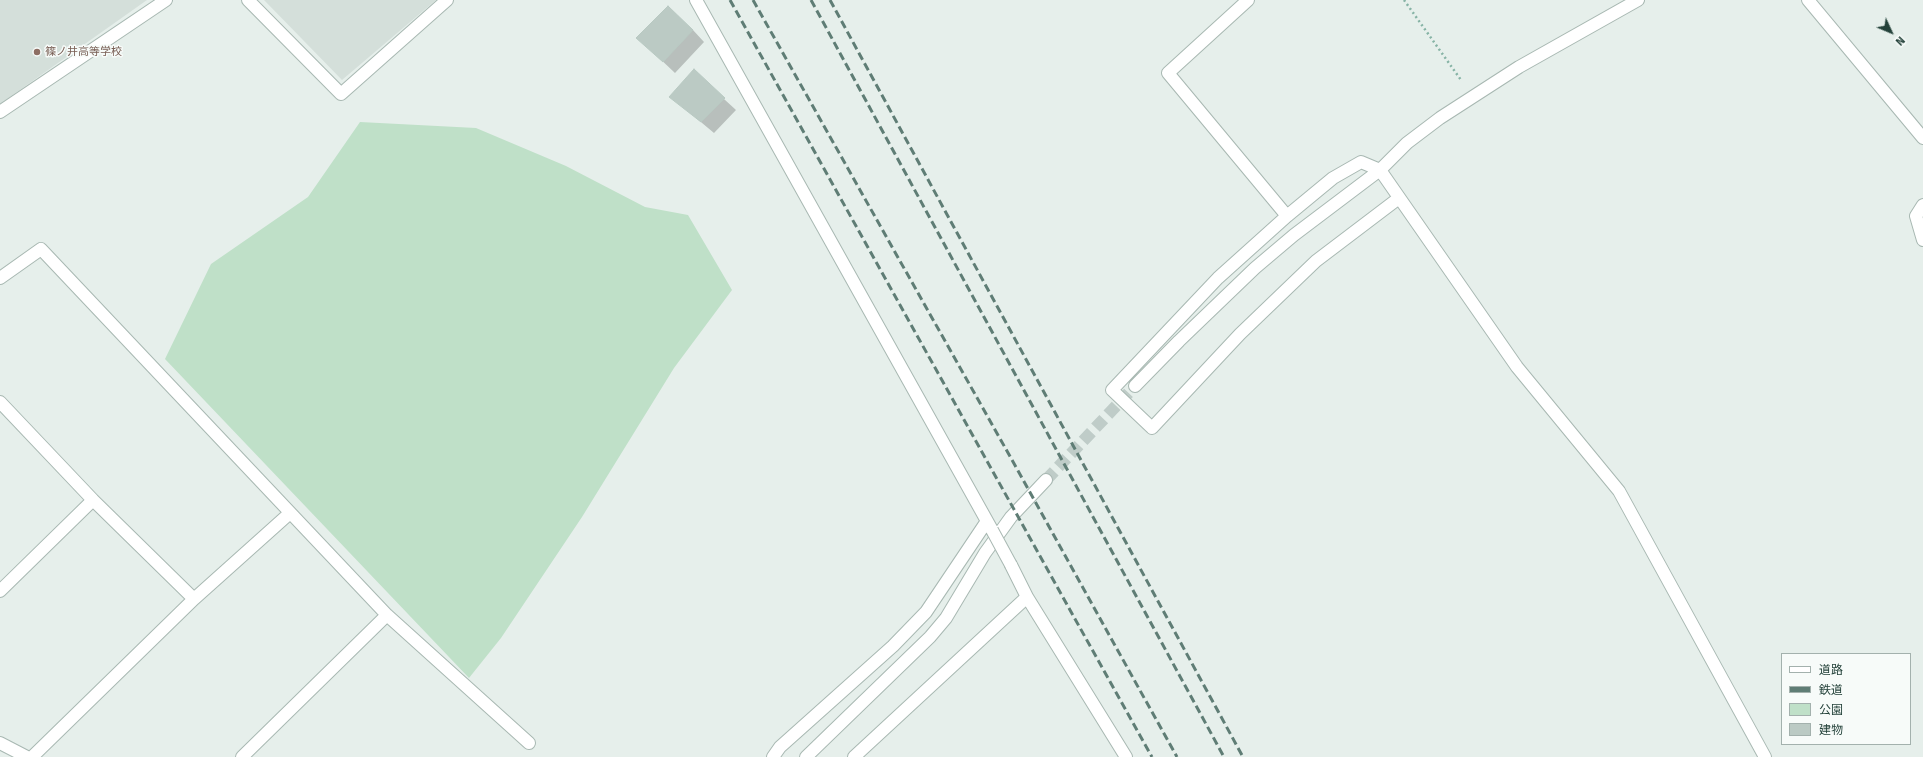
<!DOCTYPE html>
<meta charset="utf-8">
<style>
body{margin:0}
#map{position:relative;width:1923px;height:757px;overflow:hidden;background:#e6efeb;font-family:Signika,"Noto Sans JP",sans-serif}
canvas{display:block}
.legend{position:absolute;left:1781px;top:653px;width:130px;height:92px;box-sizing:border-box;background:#f7fbf9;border:1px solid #a3b1ad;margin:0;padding:5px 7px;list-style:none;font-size:12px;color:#24423a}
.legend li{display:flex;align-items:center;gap:8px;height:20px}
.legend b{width:20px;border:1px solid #a3b1ad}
.north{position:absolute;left:1871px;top:12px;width:40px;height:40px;-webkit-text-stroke:3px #f7fbf9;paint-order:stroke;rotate:134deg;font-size:11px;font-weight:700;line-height:16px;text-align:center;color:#24423a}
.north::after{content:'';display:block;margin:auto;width:14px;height:18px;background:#24423a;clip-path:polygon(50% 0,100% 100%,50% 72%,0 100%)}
</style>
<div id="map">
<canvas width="1923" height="757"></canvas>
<ul class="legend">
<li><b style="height:5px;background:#fff"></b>道路</li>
<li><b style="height:5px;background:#5f7d75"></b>鉄道</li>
<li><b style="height:11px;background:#bfe0c8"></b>公園</li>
<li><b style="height:11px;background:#bbcac4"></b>建物</li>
</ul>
<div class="north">N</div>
</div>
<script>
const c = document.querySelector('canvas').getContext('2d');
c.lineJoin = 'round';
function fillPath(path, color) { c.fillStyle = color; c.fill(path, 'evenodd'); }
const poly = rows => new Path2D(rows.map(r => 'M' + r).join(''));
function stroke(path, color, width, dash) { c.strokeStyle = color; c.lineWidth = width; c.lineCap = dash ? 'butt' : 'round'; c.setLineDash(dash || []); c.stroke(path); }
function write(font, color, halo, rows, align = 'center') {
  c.font = font + ' Signika,"Noto Sans JP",sans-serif'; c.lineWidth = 3; c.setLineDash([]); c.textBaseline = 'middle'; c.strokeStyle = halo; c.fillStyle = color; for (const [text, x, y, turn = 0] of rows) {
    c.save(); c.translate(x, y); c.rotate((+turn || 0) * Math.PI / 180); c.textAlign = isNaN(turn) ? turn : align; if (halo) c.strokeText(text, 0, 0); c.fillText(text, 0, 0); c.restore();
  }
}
fillPath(poly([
 [0,0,147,0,0,104],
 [264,0,436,0,342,80]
]), '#d4dfda');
fillPath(poly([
 [360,122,476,128,566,166,645,207,688,215,732,290,674,368,582,517,501,638,469,678,165,359,211,264,308,197]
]), '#bfe0c8');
fillPath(poly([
 [693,30,704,42,675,73,638,38],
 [671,97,724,99,736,110,714,133]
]), '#0003');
const building = poly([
 [668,6,693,30,663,62,636,38,668,6],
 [694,69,725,98,701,122,669,97,694,69]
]);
fillPath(building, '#bbcac4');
stroke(building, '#b8c9c2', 1);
stroke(poly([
 [1046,480,1135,386]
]), '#bfccc8', 12, [12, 6]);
const minor = poly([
 [248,0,341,94,447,0],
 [696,0,992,530],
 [1248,0,1168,73,1287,216],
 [1808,0,1923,138],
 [0,112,166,0],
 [1399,198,1316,261,1240,334,1152,428,1112,390,1218,278,1287,216,1333,178,1361,162,1380,170,1517,367,1619,491,1765,757],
 [1923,205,1916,216,1923,240],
 [0,278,41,249,387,615,529,743],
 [1135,386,1179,341,1255,268,1294,235,1380,170,1407,143,1440,118,1519,67,1638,0],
 [0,402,93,500,194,599],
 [1011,565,1027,597,1126,757],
 [0,591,93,500],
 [0,743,27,757],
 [32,757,194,599,290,513],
 [242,757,387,615],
 [773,757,780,747,893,646,926,612,987,521],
 [806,757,930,637,946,618,985,553,1011,517,1046,480],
 [854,757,1027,597]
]);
stroke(minor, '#a8b8b2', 14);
stroke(poly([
 [1404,0,1461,80]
]), '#86b3a5', 2.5, [2, 3]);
stroke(minor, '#fff', 12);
stroke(poly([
 [730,0,1152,757],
 [753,0,1007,451,1177,757],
 [811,0,1224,757],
 [830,0,1243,757]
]), '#5f7d75', 3, [8, 4]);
const minorBridge = poly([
 [992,530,1011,565]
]);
stroke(minorBridge, '#a8b8b2', 14, []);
stroke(minorBridge, '#fff', 12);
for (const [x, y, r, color] of [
 [37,52,4,"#8d6e63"]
]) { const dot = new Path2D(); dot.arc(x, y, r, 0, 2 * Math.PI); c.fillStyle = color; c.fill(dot); stroke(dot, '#f7fbf9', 1.5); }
write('11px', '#785e54', '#f7fbf9', [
 ["篠ノ井高等学校",45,52]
], 'left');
</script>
